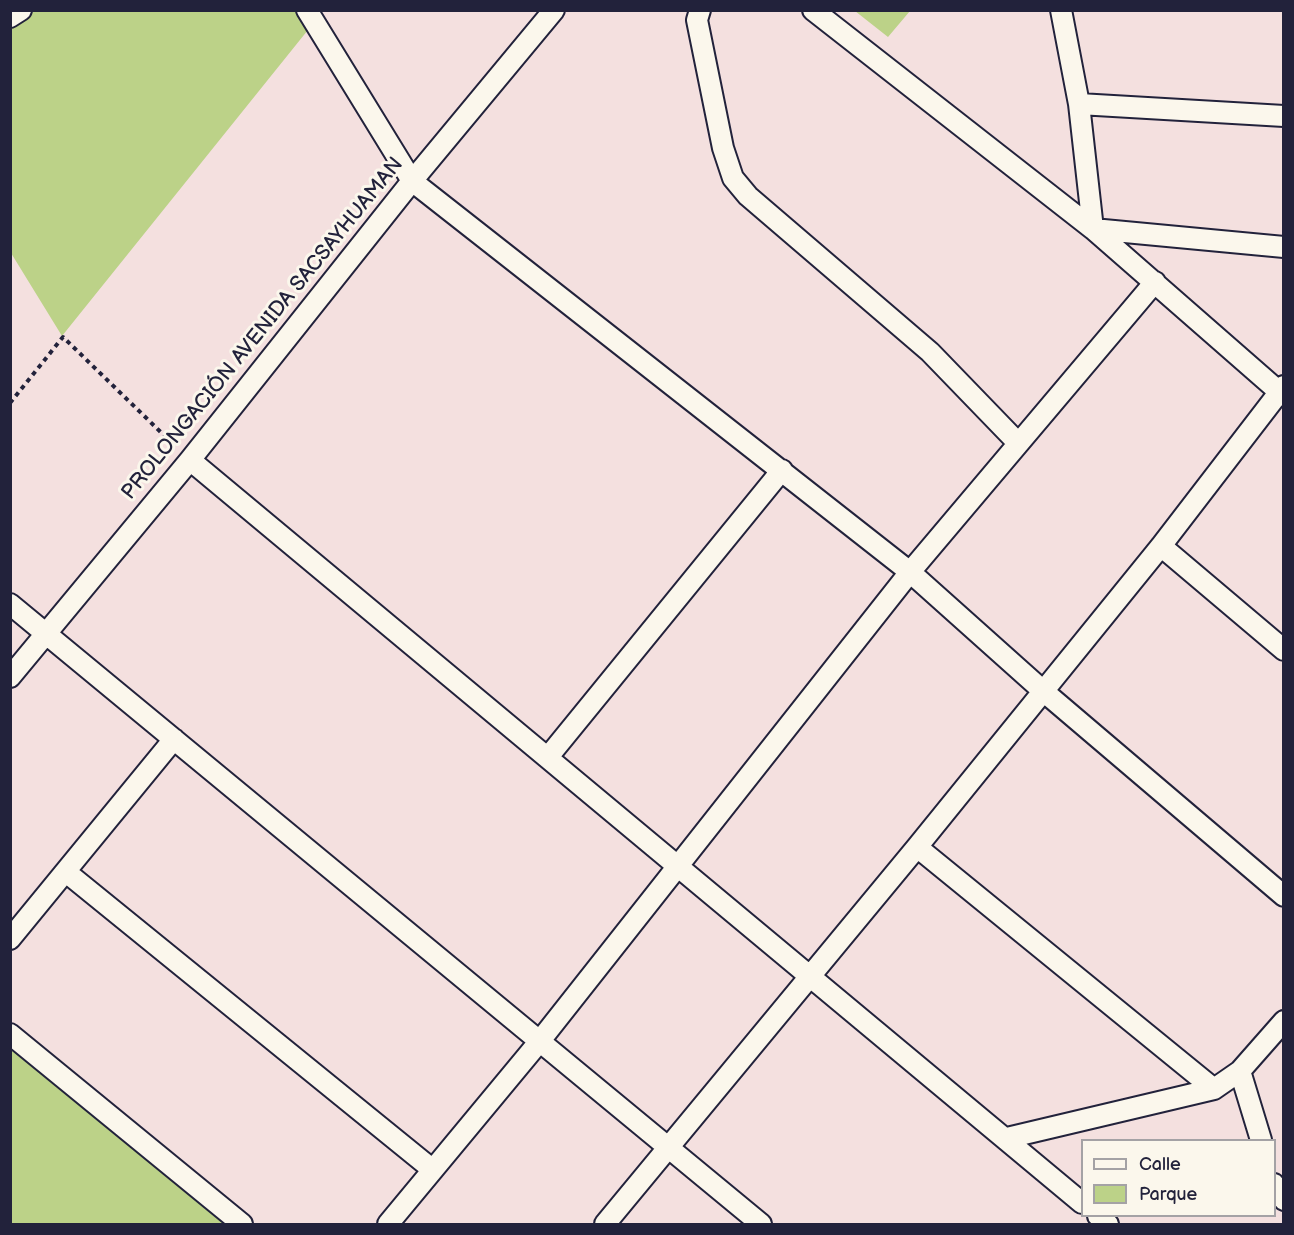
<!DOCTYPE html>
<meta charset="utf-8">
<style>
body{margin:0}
#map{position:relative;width:1294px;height:1235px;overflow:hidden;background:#f4e0df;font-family:"Balsamiq Sans",sans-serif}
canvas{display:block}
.frame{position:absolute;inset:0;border:12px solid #22223b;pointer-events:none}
.legend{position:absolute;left:1081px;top:1139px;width:195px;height:78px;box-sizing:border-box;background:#fbf7ec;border:2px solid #a4a2a5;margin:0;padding:8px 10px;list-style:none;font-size:18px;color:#22223b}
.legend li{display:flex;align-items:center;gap:12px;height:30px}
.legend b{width:30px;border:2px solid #a4a2a5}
</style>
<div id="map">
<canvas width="1294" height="1235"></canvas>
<div class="frame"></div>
<ul class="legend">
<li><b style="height:8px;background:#fbf7ec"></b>Calle</li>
<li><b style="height:16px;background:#bcd288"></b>Parque</li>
</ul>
</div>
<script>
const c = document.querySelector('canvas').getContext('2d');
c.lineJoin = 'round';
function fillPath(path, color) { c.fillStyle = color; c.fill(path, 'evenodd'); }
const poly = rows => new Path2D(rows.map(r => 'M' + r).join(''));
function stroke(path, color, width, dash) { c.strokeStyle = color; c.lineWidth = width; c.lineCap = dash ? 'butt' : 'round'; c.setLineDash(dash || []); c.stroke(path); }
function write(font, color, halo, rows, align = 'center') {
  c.font = font + ' "Balsamiq Sans",sans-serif'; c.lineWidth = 6; c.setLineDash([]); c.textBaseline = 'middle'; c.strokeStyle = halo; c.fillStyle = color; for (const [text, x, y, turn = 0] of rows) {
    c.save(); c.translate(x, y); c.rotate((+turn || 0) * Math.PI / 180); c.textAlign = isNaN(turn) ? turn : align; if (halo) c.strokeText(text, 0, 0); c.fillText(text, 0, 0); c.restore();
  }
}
fillPath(poly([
 [31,10,318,11,320,15,62,336,11,253,11,23],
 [855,11,910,11,888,37],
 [11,1034,242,1224,11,1224]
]), '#bcd288');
const minor = poly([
 [307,10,412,181,910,572,1042,690,1284,896],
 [700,10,697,20,723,148,733,178,748,196,930,352,1018,443],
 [813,10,1093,229,1284,396],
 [1061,10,1079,104,1093,229,1284,247],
 [10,17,21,10],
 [1079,104,1284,116],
 [190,460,1082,1203],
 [1161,546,1284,650],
 [10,604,761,1224],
 [10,677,190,460,412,181,554,10],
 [548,757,782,470],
 [917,847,1214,1089],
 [66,872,433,1170],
 [10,939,174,739],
 [10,1034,242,1224],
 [1240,1071,1261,1140],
 [1007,1138,1214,1089,1240,1071,1284,1021],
 [1274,1184,1284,1200],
 [1098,1216,1108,1224],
 [388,1224,539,1042,910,572,1155,282],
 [605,1224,917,847,1161,546,1284,386]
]);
stroke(minor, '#22223b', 24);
stroke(poly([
 [10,403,63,337,174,445]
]), '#22223b', 4, [4.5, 4.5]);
stroke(minor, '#fbf7ec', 20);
write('21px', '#22223b', '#fbf7ec', [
 ["PROLONGACIÓN AVENIDA SACSAYHUAMAN",263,329,-51]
]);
</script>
